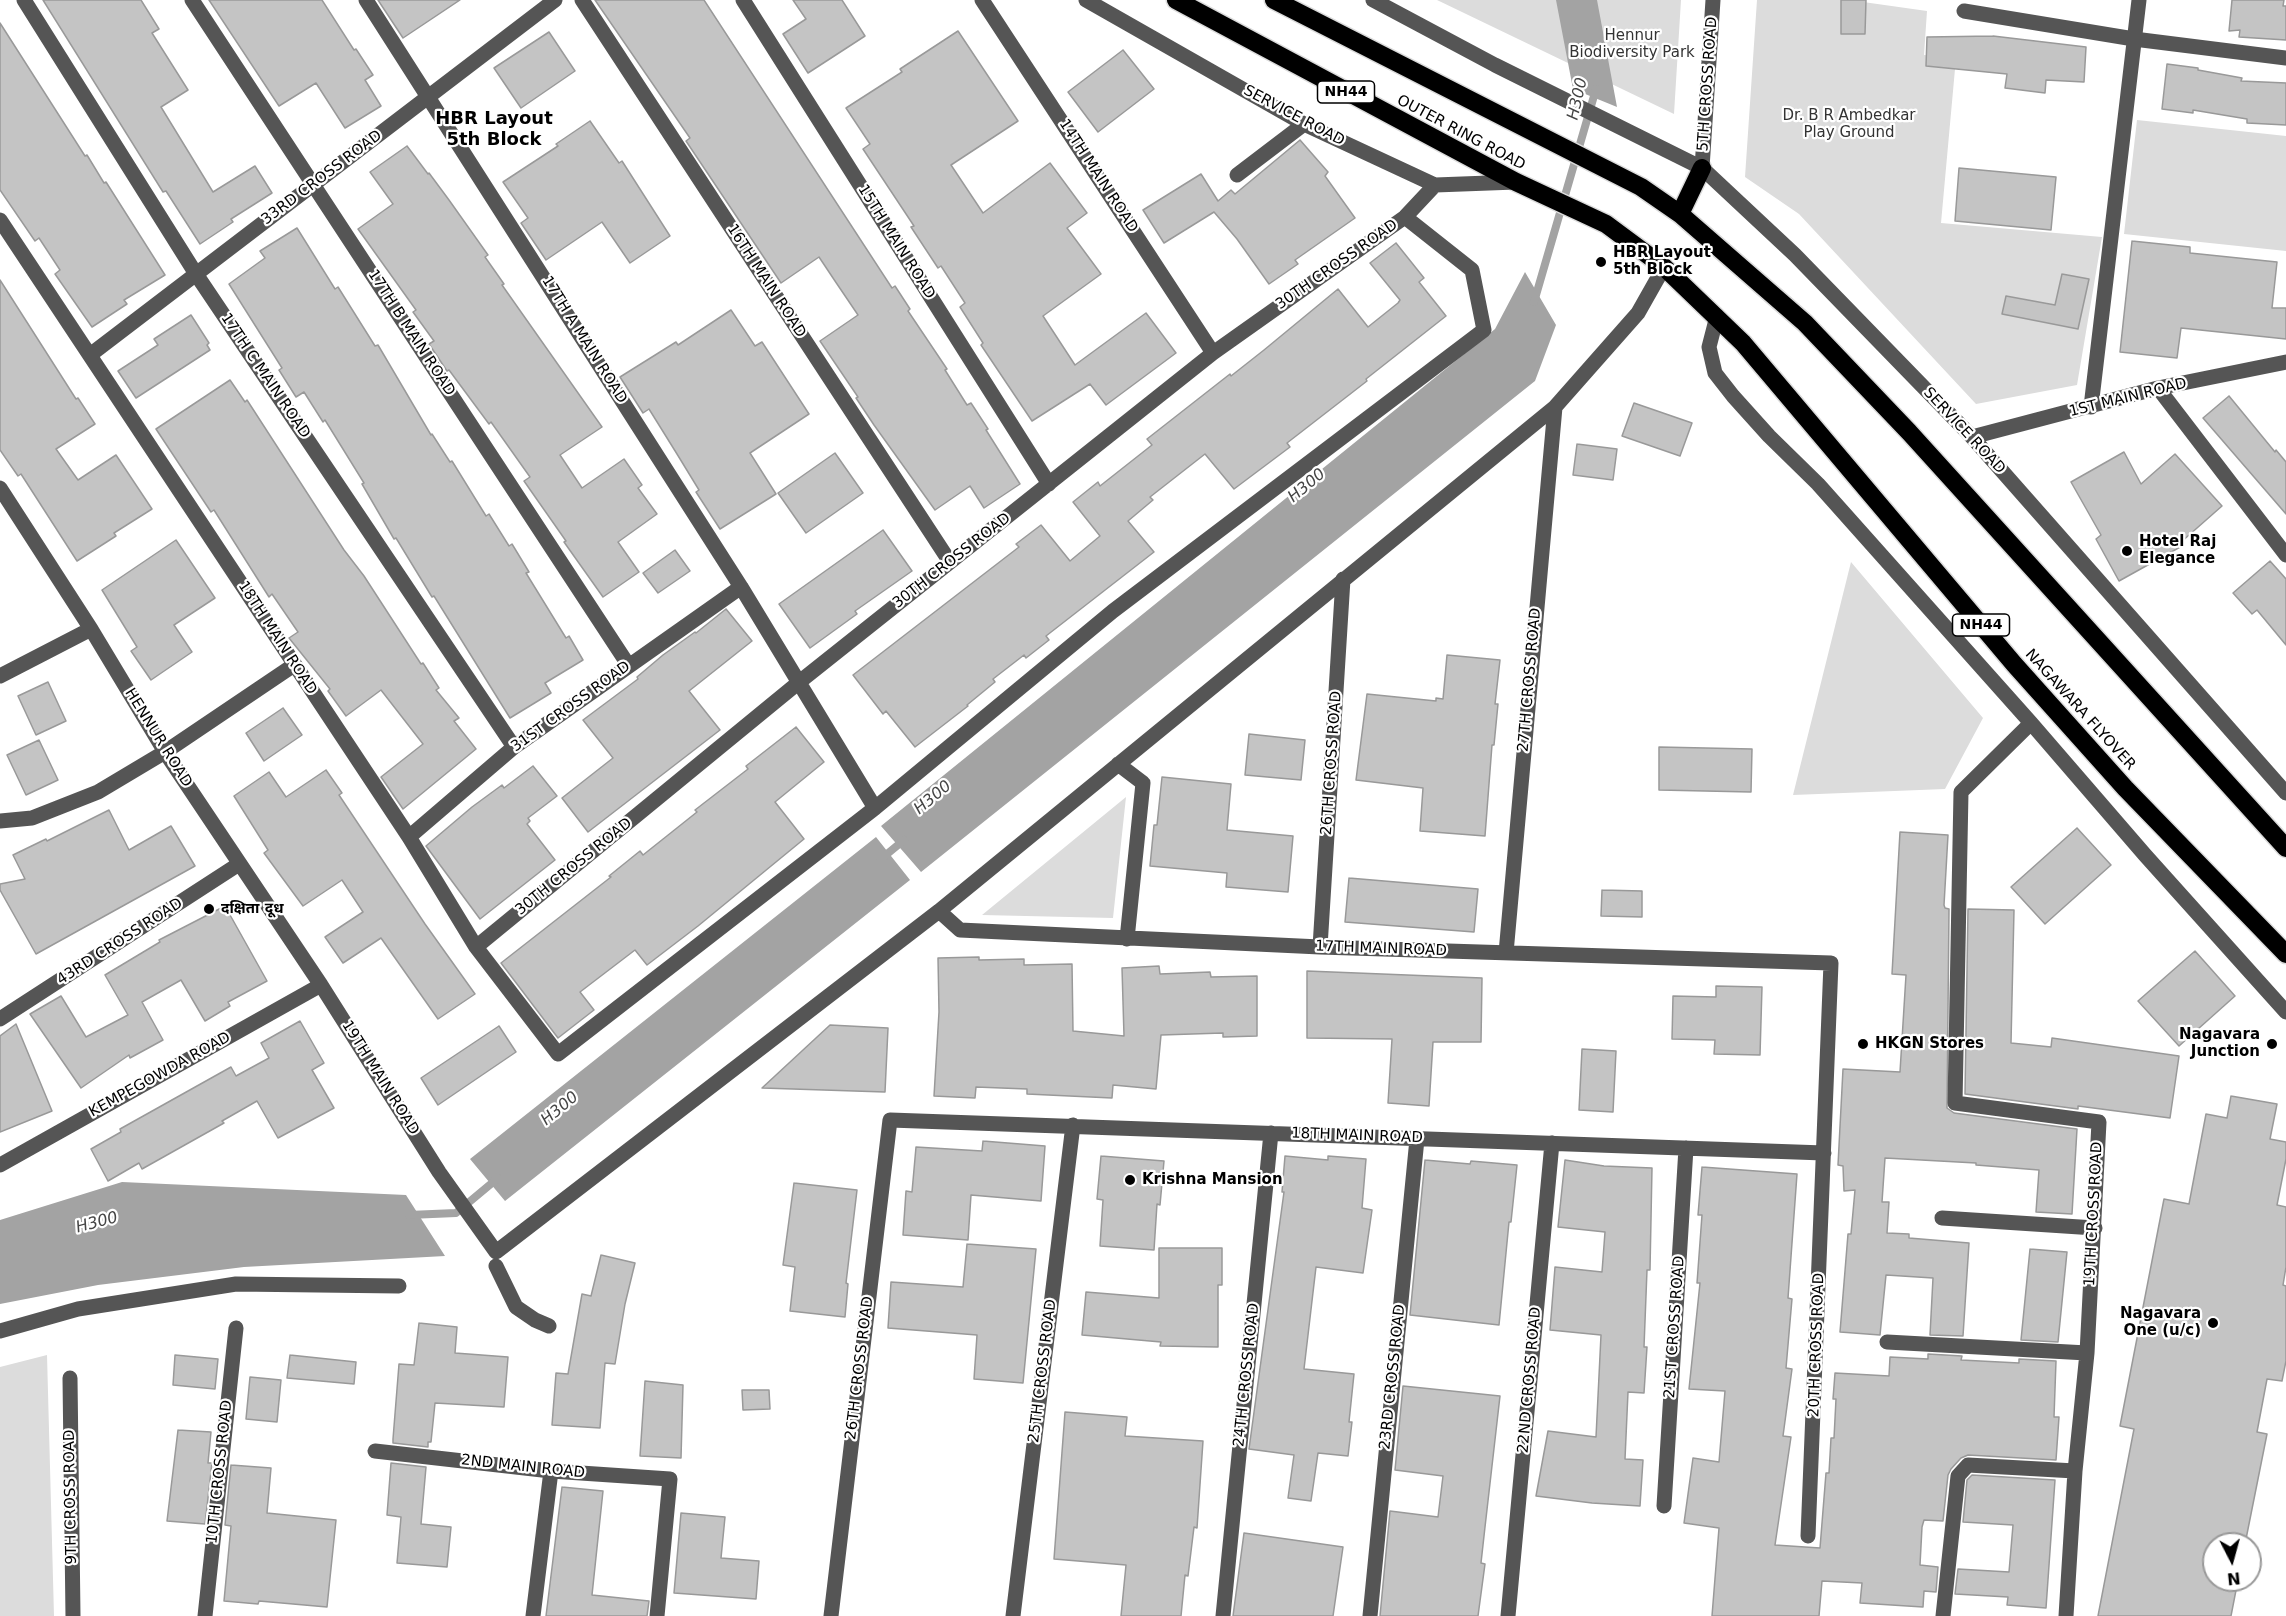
<!DOCTYPE html>
<meta charset="utf-8">
<style>
body{margin:0}
#map{position:relative;width:2286px;height:1616px;overflow:hidden;background:#fff;font-family:"DejaVu Sans",sans-serif}
canvas{display:block}
.north{position:absolute;left:2202px;top:1532px;width:60px;height:60px;box-sizing:border-box;background:#fff;border:2px solid #999;border-radius:50%;rotate:174deg;font-size:16px;font-weight:700;line-height:24px;text-align:center;color:#000}
.north::after{content:'';display:block;margin:auto;width:21px;height:27px;background:#000;clip-path:polygon(50% 0,100% 100%,50% 72%,0 100%)}
</style>
<div id="map">
<canvas width="2286" height="1616"></canvas>
<div class="north">N</div>
</div>
<script>
const c = document.querySelector('canvas').getContext('2d');
c.lineJoin = 'round';
function fillPath(path, color) { c.fillStyle = color; c.fill(path, 'evenodd'); }
const poly = rows => new Path2D(rows.map(r => 'M' + r).join(''));
function stroke(path, color, width, dash) { c.strokeStyle = color; c.lineWidth = width; c.lineCap = dash ? 'butt' : 'round'; c.setLineDash(dash || []); c.stroke(path); }
function write(font, color, halo, rows, align = 'center') {
  c.font = font + ' "DejaVu Sans","Noto Sans Devanagari",sans-serif'; c.lineWidth = 4.5; c.setLineDash([]); c.textBaseline = 'middle'; c.strokeStyle = halo; c.fillStyle = color; for (const [text, x, y, turn = 0] of rows) {
    c.save(); c.translate(x, y); c.rotate((+turn || 0) * Math.PI / 180); c.textAlign = isNaN(turn) ? turn : align; if (halo) c.strokeText(text, 0, 0); c.fillText(text, 0, 0); c.restore();
  }
}
fillPath(poly([
 [1437,0,1681,0,1674,114],
 [1757,0,1849,0,1927,11,1924,55,1956,58,1941,223,2102,237,2077,385,1976,404,1799,214,1745,177],
 [2137,120,2286,136,2286,251,2124,234],
 [1851,562,1983,718,1945,789,1793,795],
 [1126,797,1113,918,982,915],
 [47,1355,54,1616,0,1616,0,1367]
]), '#dcdcdc');
fillPath(poly([
 [1556,0,1597,0,1617,107,1573,89],
 [1525,272,1556,325,1535,381,921,872,881,826,1495,329],
 [876,837,910,880,505,1201,470,1159],
 [122,1182,406,1195,445,1256,244,1267,98,1285,0,1304,0,1220]
]), '#a3a3a3');
stroke(poly([
 [1534,302,1596,89],
 [881,859,904,840],
 [409,1215,456,1213,498,1178]
]), '#a3a3a3', 8);
const building = poly([
 [43,0,141,0,159,29,152,33,188,90,161,107,213,192,255,166,272,193,231,219,233,222,200,244,166,191,163,192,43,0],
 [209,0,322,0,354,50,356,49,373,75,365,80,381,106,345,128,316,83,279,106,209,0],
 [378,0,460,0,403,38,378,0],
 [595,0,704,0,892,288,895,286,910,309,908,311,947,369,945,370,967,405,971,403,988,429,986,430,1020,484,984,508,970,486,935,510,874,425,856,398,858,397,820,341,858,315,835,281,819,257,781,283,686,141,690,138,595,0],
 [793,0,842,0,865,36,808,73,783,34,806,19,793,0],
 [1841,0,1866,0,1865,34,1841,34,1841,0],
 [2232,0,2284,0,2283,6,2286,6,2286,40,2239,37,2240,30,2229,31,2232,0],
 [0,23,85,156,87,155,104,183,106,182,165,275,124,300,127,304,92,327,55,274,60,270,39,238,35,241,0,190,0,23],
 [958,31,1018,121,951,165,983,213,1050,163,1087,213,1067,228,1101,274,1043,316,1075,365,1146,313,1176,353,1106,405,1090,384,1032,421,981,345,983,343,960,307,965,303,941,266,938,268,911,227,914,226,863,149,870,144,846,108,902,72,900,69,958,31],
 [549,32,575,71,521,108,494,68,549,32],
 [1993,36,2086,47,2084,82,2046,80,2045,93,2005,88,2007,74,1926,66,1927,37,1993,36],
 [1123,50,1154,89,1098,132,1068,92,1123,50],
 [2167,64,2198,68,2198,70,2242,78,2241,81,2286,83,2286,125,2247,123,2247,119,2193,110,2193,113,2162,109,2167,64],
 [590,121,619,163,622,161,670,236,630,263,602,222,546,260,521,223,528,218,503,182,558,146,556,144,590,121],
 [1300,140,1328,172,1325,176,1355,218,1295,260,1298,264,1269,284,1237,239,1214,212,1164,243,1143,210,1201,174,1218,201,1231,190,1235,194,1300,140],
 [407,146,428,174,429,173,449,200,488,255,485,257,504,284,502,285,602,427,560,455,582,488,624,459,642,485,638,488,657,514,618,542,639,572,603,597,564,542,566,541,524,481,530,477,491,422,489,424,449,370,447,371,429,344,434,341,413,312,416,310,358,229,393,204,370,172,407,146],
 [1959,168,2056,177,2051,230,1955,221,1959,168],
 [297,228,335,289,338,287,375,346,378,345,431,435,432,434,450,462,452,461,486,516,489,514,509,546,512,544,529,572,526,573,566,638,569,636,583,660,545,683,551,693,510,718,434,596,432,597,396,538,394,539,362,484,364,483,325,420,323,422,304,392,296,397,279,370,282,368,229,284,265,258,260,251,297,228],
 [2132,241,2190,247,2190,253,2277,262,2272,308,2286,308,2286,339,2181,328,2177,358,2120,352,2132,241],
 [1396,243,1424,278,1419,282,1446,316,1366,379,1367,381,1287,443,1290,447,1234,489,1205,454,1150,497,1153,500,1128,521,1154,552,1046,636,1049,640,1026,658,1024,655,993,679,995,682,967,705,968,706,915,747,886,711,883,714,853,675,1019,547,1016,544,1041,525,1070,561,1100,536,1073,502,1098,482,1100,486,1152,445,1147,439,1230,374,1231,376,1264,350,1338,289,1368,327,1398,303,1400,300,1370,263,1396,243],
 [2062,274,2089,279,2078,329,2002,314,2006,296,2055,305,2062,274],
 [0,280,76,399,78,398,95,424,56,449,78,480,116,455,152,509,114,533,116,536,77,561,21,474,18,476,0,450,0,280],
 [731,310,755,346,762,342,809,414,750,453,776,494,720,529,696,492,699,490,677,454,649,409,643,413,620,377,676,342,678,345,731,310],
 [191,315,209,343,207,345,210,350,136,398,118,371,158,345,154,339,191,315],
 [230,380,245,402,247,400,344,550,364,576,421,664,423,663,439,688,436,690,459,718,454,721,476,749,403,809,381,777,423,744,381,690,346,716,328,691,330,689,289,638,298,632,272,594,269,597,214,510,211,512,156,429,230,380],
 [2229,396,2275,452,2276,450,2286,462,2286,514,2203,418,2229,396],
 [1634,403,1692,423,1680,456,1622,436,1634,403],
 [1577,444,1617,449,1613,480,1573,475,1577,444],
 [2124,452,2141,484,2175,454,2222,506,2180,543,2182,546,2119,581,2096,539,2101,535,2071,482,2124,452],
 [835,453,863,493,806,533,778,493,835,453],
 [883,530,912,571,855,611,857,614,810,648,779,604,883,530],
 [176,540,215,598,174,625,192,652,151,680,131,651,137,647,102,590,176,540],
 [675,550,690,571,658,593,643,573,675,550],
 [2270,561,2286,579,2286,645,2257,610,2252,614,2233,593,2270,561],
 [726,609,752,641,689,691,720,730,588,832,562,798,613,758,583,720,638,679,637,677,663,655,695,632,696,633,726,609],
 [1447,655,1500,660,1495,704,1498,704,1494,745,1492,745,1485,836,1420,831,1423,788,1356,780,1367,694,1436,701,1436,698,1443,699,1447,655],
 [48,682,66,721,36,735,18,696,48,682],
 [283,708,302,735,264,761,246,733,283,708],
 [796,727,824,762,775,802,804,839,698,926,647,965,635,950,580,992,594,1010,558,1038,501,963,611,877,609,876,640,851,643,855,697,812,695,810,748,769,746,766,796,727],
 [1249,734,1305,740,1301,780,1245,775,1249,734],
 [39,740,58,780,26,795,7,755,39,740],
 [1659,747,1752,749,1751,792,1659,790,1659,747],
 [533,766,557,796,528,818,530,821,527,824,555,860,480,919,426,846,472,807,502,785,504,788,533,766],
 [326,770,342,793,339,795,425,924,475,994,438,1019,381,938,343,963,325,937,363,912,342,880,303,906,264,853,268,850,234,796,269,772,286,797,326,770],
 [1162,777,1231,784,1227,830,1293,836,1288,892,1226,887,1227,873,1150,866,1154,825,1157,825,1162,777],
 [109,810,129,850,171,826,195,866,36,954,0,890,0,884,25,879,13,855,46,839,47,841,109,810],
 [2077,828,2111,865,2045,924,2011,887,2077,828],
 [1900,832,1948,835,1944,905,1945,908,1949,909,1947,1108,1954,1113,2077,1129,2072,1214,2036,1212,2039,1170,1976,1165,1976,1163,1885,1158,1882,1202,1889,1202,1887,1233,1909,1234,1909,1238,1969,1243,1963,1336,1930,1335,1933,1278,1886,1275,1880,1335,1840,1332,1848,1234,1851,1234,1855,1190,1844,1191,1843,1166,1838,1165,1843,1069,1900,1072,1906,975,1892,974,1900,832],
 [1349,878,1478,889,1474,932,1345,922,1349,878],
 [1602,890,1642,891,1642,917,1601,916,1602,890],
 [225,906,267,981,228,1002,230,1006,205,1021,181,980,142,1002,163,1040,130,1058,129,1055,81,1088,30,1014,61,996,86,1037,128,1015,105,975,160,942,159,940,225,906],
 [1968,909,2014,910,2011,1043,2051,1047,2052,1038,2179,1056,2170,1118,2078,1106,2078,1109,1965,1094,1968,909],
 [2195,951,2235,996,2179,1046,2138,1001,2195,951],
 [979,957,979,960,1024,959,1024,965,1072,964,1073,1031,1124,1036,1122,968,1159,966,1160,974,1210,972,1211,977,1257,976,1257,1036,1223,1037,1223,1033,1161,1035,1156,1089,1113,1085,1112,1098,1027,1094,1027,1089,976,1087,975,1098,934,1096,939,1012,938,958,979,957],
 [1307,971,1482,978,1481,1042,1433,1042,1429,1106,1388,1103,1392,1039,1307,1038,1307,971],
 [1716,986,1762,987,1760,1055,1714,1054,1715,1040,1672,1039,1673,996,1716,997,1716,986],
 [300,1021,324,1063,312,1070,334,1108,278,1138,257,1101,222,1121,224,1123,142,1169,139,1163,108,1181,91,1149,121,1132,120,1129,231,1067,236,1076,269,1058,261,1043,300,1021],
 [16,1024,52,1111,0,1132,0,1036,16,1024],
 [830,1025,888,1028,885,1092,762,1088,830,1025],
 [499,1026,516,1052,438,1105,421,1078,499,1026],
 [1582,1049,1616,1051,1613,1112,1579,1110,1582,1049],
 [2231,1096,2277,1104,2270,1139,2286,1142,2286,1159,2277,1205,2286,1207,2286,1267,2283,1285,2286,1286,2286,1361,2282,1381,2267,1379,2257,1432,2267,1434,2245,1544,2214,1544,2214,1580,2238,1580,2231,1616,2098,1616,2134,1429,2120,1426,2164,1199,2189,1204,2206,1114,2227,1118,2231,1096],
 [983,1141,1045,1146,1041,1201,971,1195,968,1240,903,1235,906,1191,912,1192,916,1147,982,1151,983,1141],
 [1101,1156,1164,1161,1160,1205,1157,1204,1154,1250,1100,1246,1103,1200,1097,1199,1101,1156],
 [1285,1156,1328,1160,1328,1156,1366,1159,1362,1208,1372,1210,1363,1273,1316,1267,1304,1369,1354,1374,1349,1422,1352,1422,1348,1456,1318,1453,1311,1501,1288,1498,1294,1455,1249,1449,1284,1192,1282,1192,1285,1156],
 [1425,1160,1470,1164,1471,1161,1517,1165,1511,1222,1509,1222,1499,1325,1410,1315,1425,1160],
 [1565,1160,1604,1166,1652,1168,1650,1270,1647,1270,1644,1347,1647,1347,1644,1393,1628,1392,1625,1459,1643,1460,1640,1506,1592,1503,1536,1496,1548,1431,1596,1437,1601,1335,1550,1330,1555,1267,1602,1272,1605,1232,1558,1227,1565,1160],
 [1702,1167,1797,1174,1788,1298,1792,1299,1786,1368,1792,1369,1783,1436,1791,1437,1775,1545,1820,1548,1826,1473,1829,1473,1831,1438,1834,1438,1836,1399,1833,1399,1835,1373,1889,1376,1890,1357,1928,1359,1928,1354,1962,1356,1961,1360,2019,1363,2019,1359,2056,1361,2054,1417,2059,1417,2056,1460,1968,1455,1961,1458,1951,1469,1948,1475,1943,1521,1924,1520,1922,1527,1920,1565,1938,1567,1936,1592,1924,1591,1923,1607,1860,1603,1862,1583,1822,1581,1819,1616,1712,1616,1719,1528,1684,1523,1693,1458,1719,1462,1725,1391,1689,1389,1700,1283,1697,1283,1702,1215,1698,1215,1702,1167],
 [794,1183,857,1190,846,1283,848,1284,845,1317,790,1311,795,1267,783,1265,794,1183],
 [967,1244,1036,1249,1023,1383,974,1379,977,1335,888,1328,891,1282,963,1287,967,1244],
 [1159,1248,1222,1248,1222,1285,1218,1285,1218,1347,1160,1346,1161,1342,1082,1335,1086,1292,1159,1298,1159,1248],
 [2030,1249,2067,1252,2058,1342,2021,1340,2030,1249],
 [601,1255,635,1263,625,1304,615,1364,605,1363,600,1428,552,1425,556,1373,568,1374,582,1294,591,1296,601,1255],
 [419,1323,457,1327,455,1353,508,1357,504,1407,435,1403,431,1442,428,1442,428,1447,393,1443,393,1439,399,1364,414,1365,419,1323],
 [175,1355,218,1359,215,1389,173,1385,175,1355],
 [290,1355,356,1362,354,1384,287,1378,290,1355],
 [250,1377,281,1380,277,1422,246,1419,250,1377],
 [645,1381,683,1385,681,1458,640,1456,645,1381],
 [1403,1386,1500,1396,1485,1527,1481,1563,1485,1564,1478,1616,1380,1616,1390,1511,1438,1517,1443,1476,1395,1470,1403,1386],
 [742,1390,769,1390,770,1409,743,1410,742,1390],
 [1065,1412,1127,1417,1125,1436,1203,1441,1197,1528,1194,1527,1188,1576,1185,1575,1181,1616,1121,1616,1126,1565,1054,1559,1065,1412],
 [178,1430,211,1432,208,1463,212,1463,205,1524,167,1521,178,1430],
 [391,1463,426,1467,421,1524,451,1527,447,1567,397,1563,401,1517,387,1515,391,1463],
 [231,1465,271,1468,267,1513,336,1520,327,1607,259,1601,258,1604,224,1601,231,1526,225,1525,231,1465],
 [1972,1475,2055,1480,2046,1608,2007,1605,2008,1597,1955,1594,1958,1569,2009,1572,2013,1525,1963,1522,1967,1480,1972,1475],
 [562,1487,603,1491,592,1595,649,1601,647,1616,546,1616,562,1487],
 [681,1513,725,1517,721,1558,759,1561,756,1599,674,1593,681,1513],
 [1244,1533,1343,1547,1333,1616,1233,1616,1244,1533]
]);
fillPath(building, '#c4c4c4');
stroke(building, '#999', 1.5);
const highway = poly([
 [1176,0,1516,182,1606,224,1664,267,1743,343,2014,664,2125,788,2286,954],
 [1274,0,1641,187,1680,214,1805,323,1909,432,2286,848],
 [1680,214,1702,168]
]);
stroke(highway, '#dbdbdb', 21);
stroke(poly([
 [24,0,196,274,514,747],
 [192,0,629,666],
 [366,0,741,587,875,808],
 [582,0,950,562],
 [743,0,1049,484],
 [982,0,1213,353],
 [1086,0,1304,124,1435,185,1516,182],
 [1373,0,1495,65,1702,168,1795,255,1972,437,2286,793],
 [1964,11,2134,39,2286,58],
 [1702,168,1713,0],
 [1237,175,1304,124],
 [0,220,409,837,476,947,558,1054,875,808,1113,611,1484,330,1472,270,1405,217],
 [1717,316,1709,347,1715,373,1733,396,1769,436,1818,484,2031,723,2145,855,2286,1012],
 [90,355,555,0],
 [2158,388,2286,555],
 [2091,407,2139,0],
 [1972,437,2158,388,2286,362],
 [0,488,91,629,165,752,321,985,439,1172,496,1252,939,911,1555,407,1638,313,1664,267],
 [0,676,91,629],
 [2031,723,1961,792,1955,1103,2099,1122,2087,1353,2075,1471,2066,1616],
 [1118,764,1143,783,1127,939],
 [0,821,32,818,98,792,165,752,294,665],
 [409,837,514,747,741,587],
 [939,911,960,930,1320,947,1831,963,1808,1536],
 [476,947,798,683,1213,353,1405,217,1435,185],
 [1320,947,1343,579],
 [1506,953,1555,407],
 [0,1019,239,864],
 [0,1165,321,985],
 [1942,1218,2095,1228],
 [496,1266,516,1307,535,1320,549,1326],
 [0,1331,78,1309,236,1284,399,1286],
 [1887,1342,2087,1353],
 [70,1378,73,1616],
 [375,1451,551,1471,670,1479,657,1616],
 [1664,1506,1686,1148],
 [205,1616,236,1328],
 [533,1616,551,1471],
 [831,1616,890,1120,1824,1153],
 [1013,1616,1073,1125],
 [1223,1616,1271,1133],
 [1370,1616,1417,1139],
 [1508,1616,1552,1143],
 [1943,1616,1958,1476,1968,1465,2075,1471]
]), '#555', 15);
stroke(highway, '#000', 18);
for (const [x, y, r, color] of [
 [1601,262,6,"#000"],
 [2127,551,6,"#000"],
 [209,909,6,"#000"],
 [1863,1044,6,"#000"],
 [2272,1044,6,"#000"],
 [1130,1180,6,"#000"],
 [2213,1323,6,"#000"]
]) { const dot = new Path2D(); dot.arc(x, y, r, 0, 2 * Math.PI); c.fillStyle = color; c.fill(dot); stroke(dot, '#fff', 2); }
for (const [x, y, w] of [
 [1346,92,57],
 [1981,625,57]
]) { const box = new Path2D(); box.roundRect(x - w / 2, y - 11, w, 22, 4.5); c.fillStyle = '#fff'; c.fill(box); stroke(box, '#000', 1.5); }
write('bold 14px', '#000', null, [
 ["NH44",1346,92],
 ["NH44",1981,625]
]);
write('15px', '#333', '#fff', [
 ["Hennur",1632,36],
 ["Biodiversity Park",1632,53],
 ["Dr. B R Ambedkar",1849,116],
 ["Play Ground",1849,133]
]);
write('15px', '#000', '#fff', [
 ["5TH CROSS ROAD",1708,84,-86],
 ["SERVICE ROAD",1294,116,28],
 ["OUTER RING ROAD",1461,133,28],
 ["14TH MAIN ROAD",1098,176,57],
 ["33RD CROSS ROAD",322,178,-37],
 ["15TH MAIN ROAD",896,242,58],
 ["30TH CROSS ROAD",1337,265,-35],
 ["16TH MAIN ROAD",766,281,57],
 ["17TH B MAIN ROAD",411,333,57],
 ["17TH A MAIN ROAD",584,340,58],
 ["17TH C MAIN ROAD",265,376,56],
 ["1ST MAIN ROAD",2128,398,-14],
 ["SERVICE ROAD",1964,431,47],
 ["30TH CROSS ROAD",952,561,-38],
 ["18TH MAIN ROAD",277,638,57],
 ["27TH CROSS ROAD",1530,680,-85],
 ["31ST CROSS ROAD",571,707,-36],
 ["NAGAWARA FLYOVER",2080,710,48],
 ["HENNUR ROAD",158,738,58],
 ["26TH CROSS ROAD",1332,763,-86],
 ["30TH CROSS ROAD",574,867,-39],
 ["43RD CROSS ROAD",120,942,-33],
 ["17TH MAIN ROAD",1381,949,2],
 ["KEMPEGOWDA ROAD",160,1075,-29],
 ["19TH MAIN ROAD",380,1078,58],
 ["18TH MAIN ROAD",1357,1136,2],
 ["19TH CROSS ROAD",2094,1214,-87],
 ["21ST CROSS ROAD",1675,1327,-86],
 ["20TH CROSS ROAD",1817,1345,-88],
 ["26TH CROSS ROAD",860,1368,-83],
 ["25TH CROSS ROAD",1043,1371,-83],
 ["24TH CROSS ROAD",1247,1375,-84],
 ["23RD CROSS ROAD",1393,1377,-84],
 ["22ND CROSS ROAD",1530,1380,-85],
 ["2ND MAIN ROAD",523,1467,6],
 ["10TH CROSS ROAD",220,1472,-84],
 ["9TH CROSS ROAD",71,1497,-91]
]);
write('bold 15px', '#000', '#fff', [
 ["HBR Layout",1613,253],
 ["5th Block",1613,270],
 ["Hotel Raj",2139,542],
 ["Elegance",2139,559],
 ["दक्षिता दूध",221,909],
 ["Nagavara",2260,1035,"right"],
 ["Junction",2260,1052,"right"],
 ["HKGN Stores",1875,1044],
 ["Krishna Mansion",1142,1180],
 ["Nagavara",2201,1314,"right"],
 ["One (u/c)",2201,1331,"right"]
], 'left');
write('italic 16px', '#444', '#fff', [
 ["H300",1578,99,-77],
 ["H300",1307,486,-40],
 ["H300",933,798,-40],
 ["H300",560,1109,-40],
 ["H300",97,1223,-15]
]);
write('bold 18px', '#000', '#fff', [
 ["HBR Layout",494,119],
 ["5th Block",494,140]
]);
</script>
